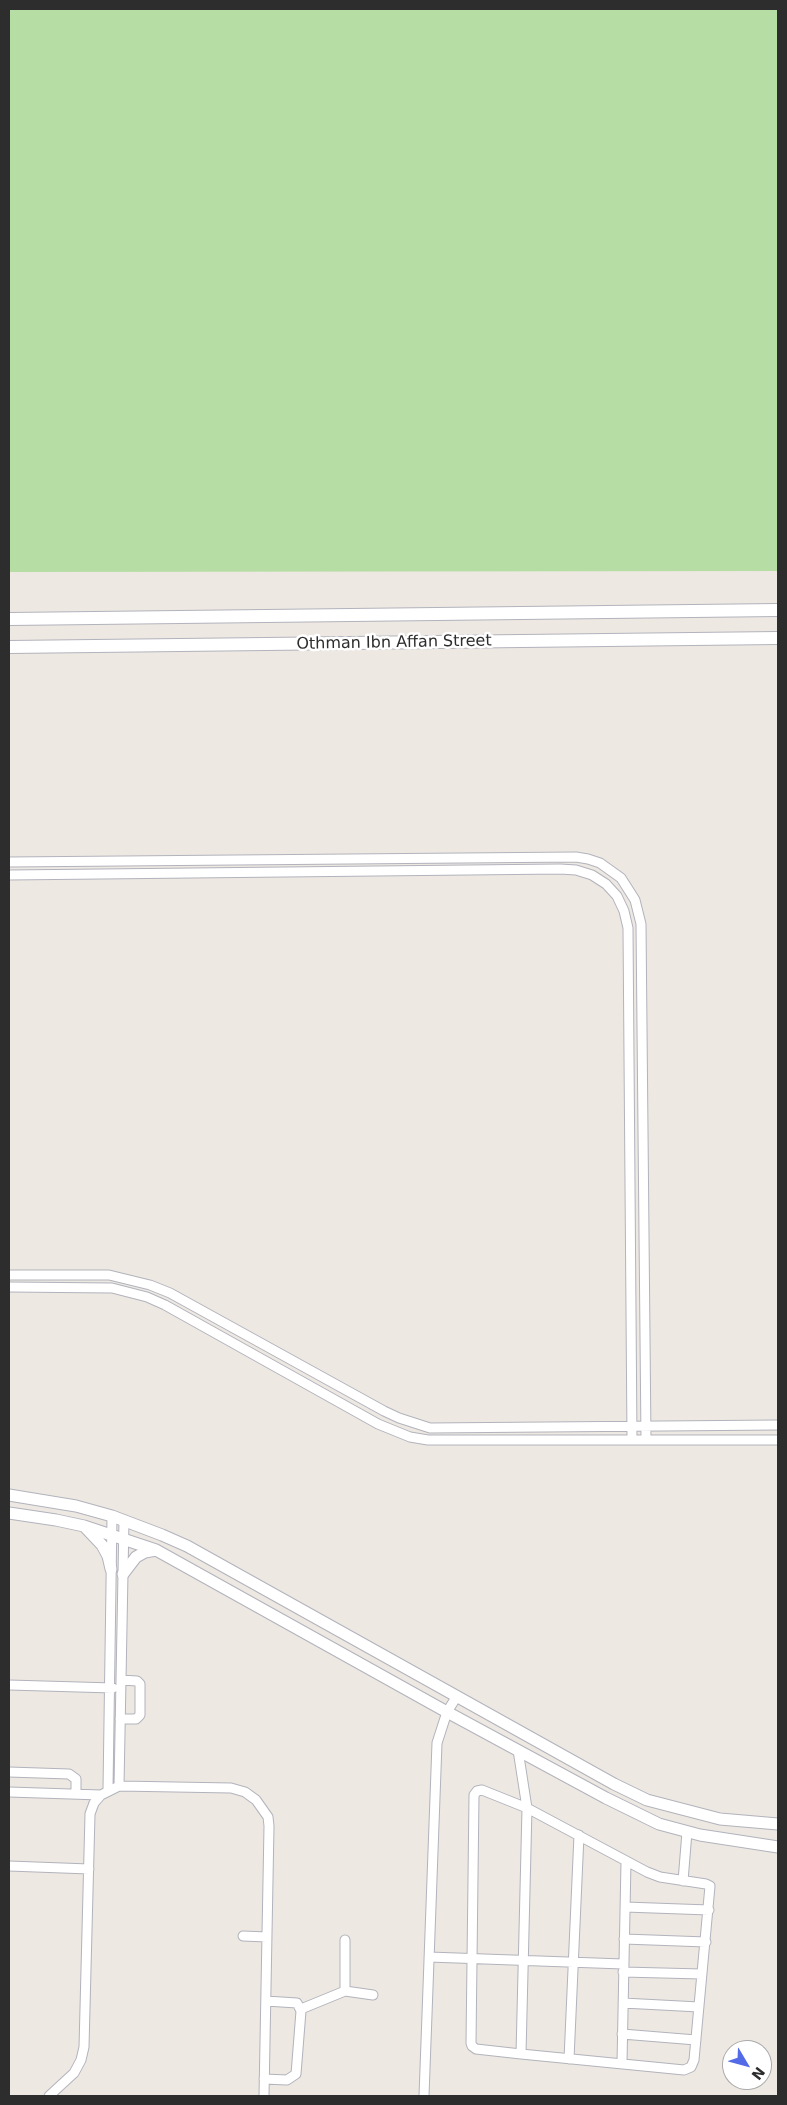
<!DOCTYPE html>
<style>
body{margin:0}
#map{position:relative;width:787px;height:2105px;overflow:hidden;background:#ede8e2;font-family:"DejaVu Sans",sans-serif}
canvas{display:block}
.frame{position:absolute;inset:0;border:10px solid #2d2d2d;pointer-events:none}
.north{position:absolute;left:722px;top:2040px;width:50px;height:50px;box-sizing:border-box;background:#fff;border:1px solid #ababab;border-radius:50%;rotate:127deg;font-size:14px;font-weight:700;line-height:20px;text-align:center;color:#2d2d2d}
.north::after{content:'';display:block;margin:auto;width:18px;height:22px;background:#546be8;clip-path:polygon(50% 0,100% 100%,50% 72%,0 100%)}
</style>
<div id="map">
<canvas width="787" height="2105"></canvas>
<div class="frame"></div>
<div class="north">N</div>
</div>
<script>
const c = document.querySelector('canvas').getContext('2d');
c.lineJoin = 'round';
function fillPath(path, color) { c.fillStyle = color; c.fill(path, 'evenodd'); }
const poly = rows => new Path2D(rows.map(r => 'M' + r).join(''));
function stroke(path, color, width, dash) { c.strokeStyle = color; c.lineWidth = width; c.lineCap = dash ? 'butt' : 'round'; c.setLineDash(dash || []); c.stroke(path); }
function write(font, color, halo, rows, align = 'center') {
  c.font = font + ' "DejaVu Sans",sans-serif'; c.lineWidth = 5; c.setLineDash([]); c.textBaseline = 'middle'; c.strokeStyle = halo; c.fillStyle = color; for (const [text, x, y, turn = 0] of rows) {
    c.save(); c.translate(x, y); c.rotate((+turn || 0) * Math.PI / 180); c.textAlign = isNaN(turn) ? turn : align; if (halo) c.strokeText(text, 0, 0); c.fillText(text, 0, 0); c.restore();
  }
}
fillPath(poly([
 [9,9,778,9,778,571,9,572]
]), '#b6dda4');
const minor = poly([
 [9,862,576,857,588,859,600,863,621,878,635,900,641,924,646,1440],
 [9,875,560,869,576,870,592,875,606,884,617,896,624,911,628,928,632,1440],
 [9,1275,109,1275,150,1285,170,1293,384,1411,399,1418,430,1428,778,1425],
 [9,1287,112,1288,147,1297,165,1305,378,1424,410,1437,428,1440,778,1440],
 [9,1685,113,1688],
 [120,1719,136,1719,140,1715,140,1684,137,1681,121,1680],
 [518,1750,527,1808,521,2054],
 [9,1772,69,1774,76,1779,76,1794],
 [119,1786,124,1520],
 [108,1789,112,1516],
 [482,1790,527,1808,647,1872,660,1877,706,1884,710,1886,694,2060,691,2067,684,2070,521,2054,476,2049,472,2046,471,2043,474,1795,477,1791,482,1790],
 [9,1792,101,1795],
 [9,1866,89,1869],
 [683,1881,687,1832],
 [625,1907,709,1910],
 [243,1936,267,1937],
 [624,1939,706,1942],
 [429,1957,623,1964],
 [623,1972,702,1974],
 [345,1991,345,1940],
 [623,2003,699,2007],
 [301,2009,345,1991,373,1995],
 [622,2034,696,2040],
 [569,2059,579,1835],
 [622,2063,626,1861],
 [264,2079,287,2080,296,2074,301,2011,297,2003,266,2001],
 [49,2096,74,2073,81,2060,84,2047,90,1814,94,1803,101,1795,119,1786,231,1788,245,1792,256,1800,268,1817,269,1826,264,2096],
 [424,2096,437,1743,447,1712,457,1696]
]);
const tertiary = poly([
 [9,1495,76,1506,112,1516,162,1535,187,1546,614,1784,647,1800,720,1819,778,1824],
 [9,1513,56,1520,84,1526,156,1550,447,1712,606,1798,659,1824,700,1835,778,1847],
 [85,1527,102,1545,108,1556,111,1569],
 [123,1574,136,1557,145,1552,156,1550]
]);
const secondary = poly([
 [9,619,778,610],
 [9,647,778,638]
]);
stroke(minor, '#b2b3bc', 11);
stroke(tertiary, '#b2b3bc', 13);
stroke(secondary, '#b2b3bc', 14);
stroke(minor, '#fff', 9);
stroke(tertiary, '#fff', 11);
stroke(secondary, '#fff', 12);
write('16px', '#2d2d2d', '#fff', [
 ["Othman Ibn Affan Street",394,643,-1]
]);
</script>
